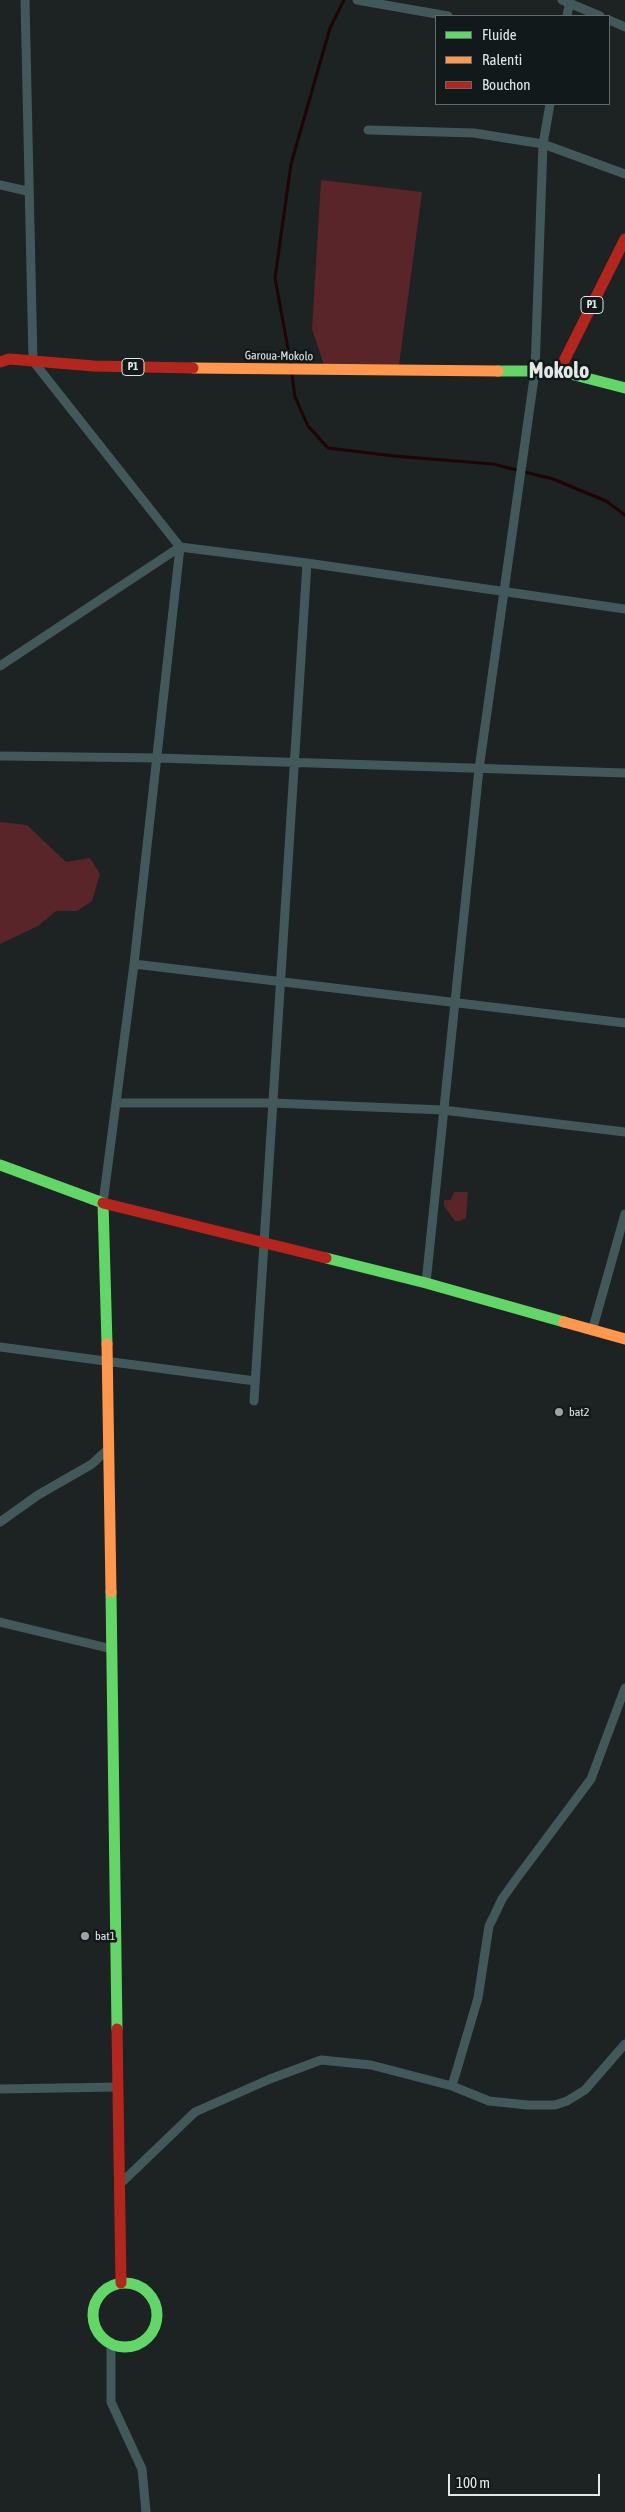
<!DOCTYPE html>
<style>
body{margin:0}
#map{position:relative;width:625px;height:2512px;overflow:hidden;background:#1d2222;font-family:"Asap Condensed",sans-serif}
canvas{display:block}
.legend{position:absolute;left:435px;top:15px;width:175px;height:90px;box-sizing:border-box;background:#12191a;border:1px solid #656b6c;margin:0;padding:6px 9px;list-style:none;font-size:15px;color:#e2e7e7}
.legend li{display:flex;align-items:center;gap:10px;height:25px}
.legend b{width:25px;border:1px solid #656b6c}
.scale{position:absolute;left:448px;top:2474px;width:152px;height:22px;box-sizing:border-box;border:2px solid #e2e7e7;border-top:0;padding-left:6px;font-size:15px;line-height:18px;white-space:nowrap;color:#e2e7e7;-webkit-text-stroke:4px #12191a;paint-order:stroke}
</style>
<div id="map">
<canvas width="625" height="2512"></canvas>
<ul class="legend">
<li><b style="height:6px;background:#63d668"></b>Fluide</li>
<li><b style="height:6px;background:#ff974d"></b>Ralenti</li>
<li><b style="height:6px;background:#b3261e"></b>Bouchon</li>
</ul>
<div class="scale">100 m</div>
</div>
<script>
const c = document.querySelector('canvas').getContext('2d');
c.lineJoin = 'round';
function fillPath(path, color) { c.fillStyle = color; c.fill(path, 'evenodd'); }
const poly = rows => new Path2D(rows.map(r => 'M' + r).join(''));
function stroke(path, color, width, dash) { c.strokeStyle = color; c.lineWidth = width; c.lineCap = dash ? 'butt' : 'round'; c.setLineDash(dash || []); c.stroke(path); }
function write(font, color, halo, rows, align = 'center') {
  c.font = font + ' "Asap Condensed",sans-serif'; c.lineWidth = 5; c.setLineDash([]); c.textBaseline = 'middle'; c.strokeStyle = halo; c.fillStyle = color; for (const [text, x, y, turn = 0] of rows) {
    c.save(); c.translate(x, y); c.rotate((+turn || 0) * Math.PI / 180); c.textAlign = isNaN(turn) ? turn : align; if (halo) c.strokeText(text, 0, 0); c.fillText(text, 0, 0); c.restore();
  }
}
fillPath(poly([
 [321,180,422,192,399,365,324,365,312,329],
 [0,822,27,825,66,862,90,858,100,874,92,901,77,911,56,911,38,926,0,944],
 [454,1192,468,1192,466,1218,460,1221,455,1221,444,1206,444,1200,451,1200]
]), '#5a2528');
stroke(poly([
 [291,365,275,278,291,164,330,28,344,0],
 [292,374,295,397,308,426,328,448,394,456,493,464,553,479,606,501,625,515]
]), '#200305', 3);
stroke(poly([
 [25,0,33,361,180,547,134,964,103,1203],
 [357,0,448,16],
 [562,0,600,16],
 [567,16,570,0],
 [609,20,625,27],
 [368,130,474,133,543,144,625,174],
 [0,185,27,191],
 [0,666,180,547,307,563,625,609],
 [0,756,157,758,625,773],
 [134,964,625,1023],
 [116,1103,273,1103,443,1110,625,1132],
 [426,1283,479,769,535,371,543,144,550,104],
 [592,1331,625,1214],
 [0,1347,255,1381],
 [254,1401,307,563],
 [0,1522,38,1495,92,1464,108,1449],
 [0,1622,112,1649],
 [452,2086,478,1998,489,1926,494,1916,502,1899,517,1878,591,1779,625,1688],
 [0,2089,118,2087],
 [119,2185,195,2112,270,2079,321,2060,371,2065,452,2086,489,2101,527,2105,555,2105,567,2101,585,2090,625,2044],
 [111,2344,111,2402,142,2469,146,2512]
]), '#41595a', 9);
stroke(poly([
 [498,371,559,371,625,388],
 [0,1165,103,1203,107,1344],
 [326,1258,426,1283,564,1322],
 [111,1592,117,2029],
 '93 2315a32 32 0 1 1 64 0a32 32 0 1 1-64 0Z'
]), '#63d668', 11);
stroke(poly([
 [193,368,498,371],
 [564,1322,625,1339],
 [107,1344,111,1592]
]), '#ff974d', 11);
stroke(poly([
 [0,362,9,359,94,366,193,368],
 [559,371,625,239],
 [103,1203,326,1258],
 [117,2029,121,2283]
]), '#b3261e', 11);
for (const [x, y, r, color] of [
 [559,1412,5,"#9da2a2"],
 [85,1936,5,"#9da2a2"]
]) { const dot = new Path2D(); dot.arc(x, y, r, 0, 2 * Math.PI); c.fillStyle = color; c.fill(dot); stroke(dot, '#12191a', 2); }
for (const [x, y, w] of [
 [592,305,22],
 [133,367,22]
]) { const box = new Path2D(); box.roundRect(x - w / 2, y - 8.5, w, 17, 4); c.fillStyle = '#12191a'; c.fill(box); stroke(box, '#e2e7e7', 1); }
write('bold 11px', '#e2e7e7', null, [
 ["P1",592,305],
 ["P1",133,367]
]);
write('12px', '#e2e7e7', '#12191a', [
 ["Garoua-Mokolo",279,356,1]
]);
write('12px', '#e2e7e7', '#12191a', [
 ["bat2",569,1412],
 ["bat1",95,1936]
], 'left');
write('bold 22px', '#e2e7e7', '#12191a', [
 ["Mokolo",559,371]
]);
</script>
